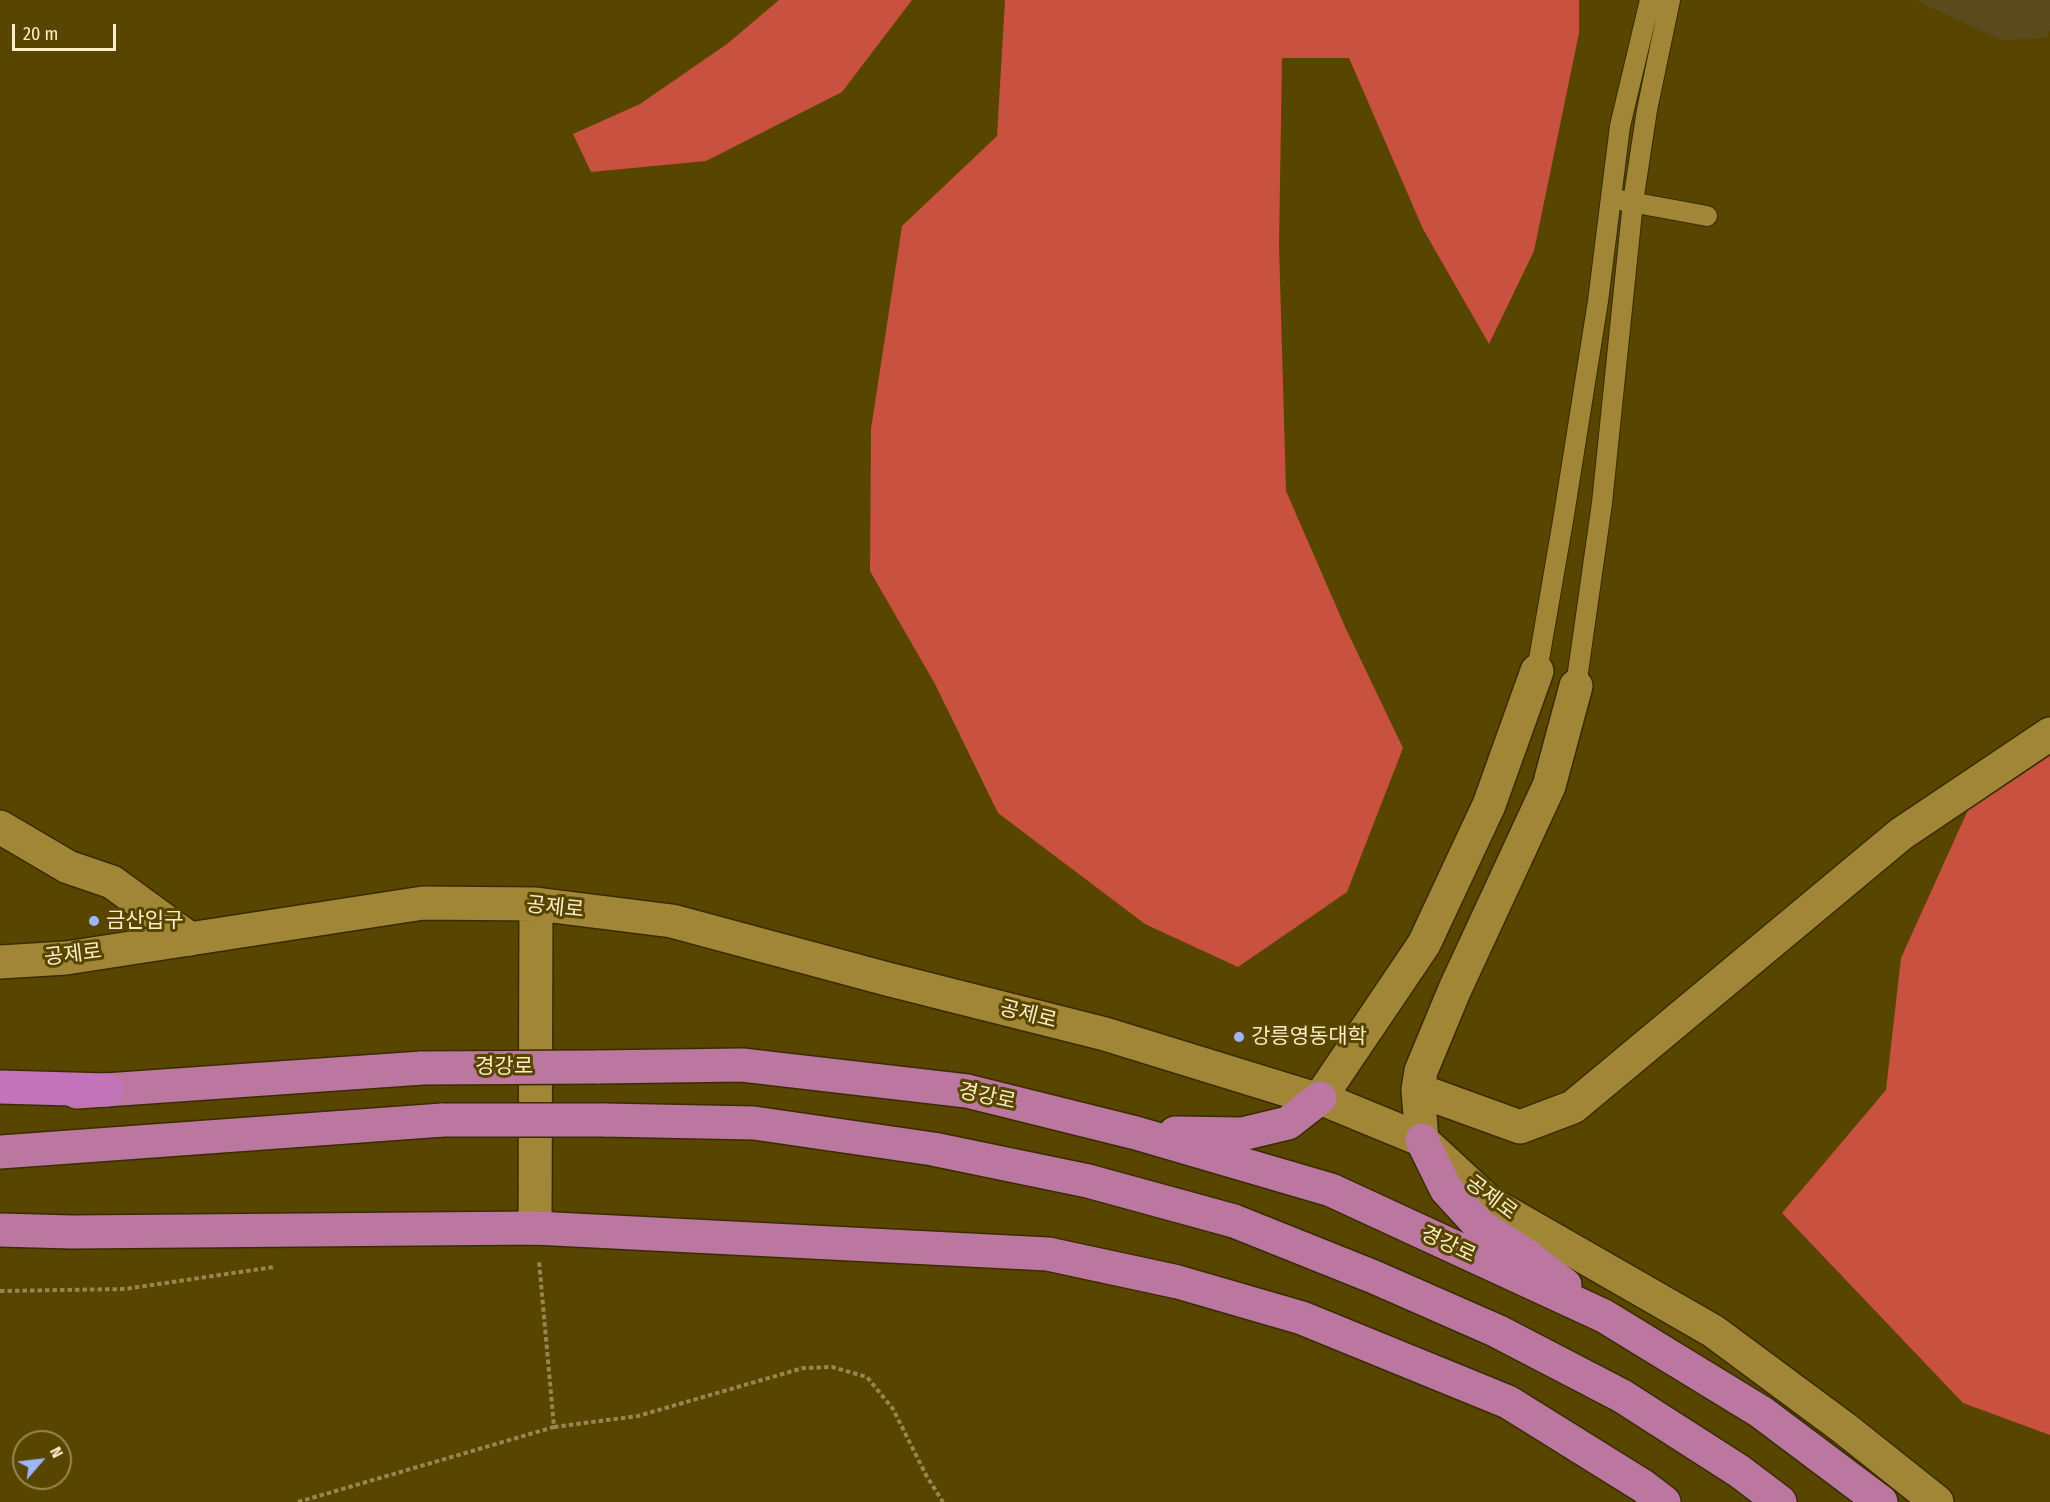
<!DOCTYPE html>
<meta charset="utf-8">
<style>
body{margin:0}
#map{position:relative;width:2050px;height:1502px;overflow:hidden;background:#584500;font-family:"Fira Sans Condensed",sans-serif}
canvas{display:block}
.north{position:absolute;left:12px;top:1430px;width:60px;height:60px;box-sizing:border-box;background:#584500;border:2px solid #998850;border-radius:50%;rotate:62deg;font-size:16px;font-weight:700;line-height:24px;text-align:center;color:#faedc7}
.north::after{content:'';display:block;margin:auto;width:21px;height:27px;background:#9eb4fd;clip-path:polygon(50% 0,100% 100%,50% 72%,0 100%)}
.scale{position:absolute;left:12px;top:24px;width:104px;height:27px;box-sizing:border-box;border:3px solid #faedc7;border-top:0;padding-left:8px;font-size:18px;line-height:21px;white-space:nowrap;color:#faedc7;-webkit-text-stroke:4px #584500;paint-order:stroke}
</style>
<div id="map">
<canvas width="2050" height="1502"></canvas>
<div class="north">N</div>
<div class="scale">20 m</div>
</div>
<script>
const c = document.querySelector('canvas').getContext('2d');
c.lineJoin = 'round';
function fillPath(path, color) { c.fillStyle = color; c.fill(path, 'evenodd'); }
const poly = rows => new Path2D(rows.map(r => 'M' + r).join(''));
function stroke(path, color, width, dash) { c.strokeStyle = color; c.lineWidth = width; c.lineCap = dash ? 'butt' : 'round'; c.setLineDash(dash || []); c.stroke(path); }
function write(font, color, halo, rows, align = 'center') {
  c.font = font + ' "Fira Sans Condensed","Noto Sans KR",sans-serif'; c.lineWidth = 6; c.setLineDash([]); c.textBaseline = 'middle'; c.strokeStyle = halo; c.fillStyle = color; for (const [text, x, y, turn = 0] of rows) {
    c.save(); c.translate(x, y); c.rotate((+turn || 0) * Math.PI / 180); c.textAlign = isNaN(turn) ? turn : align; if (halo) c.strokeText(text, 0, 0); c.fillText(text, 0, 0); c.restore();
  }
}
fillPath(poly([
 [1915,0,2050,0,2050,30,2046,38,2001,40]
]), '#5b4b1c');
fillPath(poly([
 [779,0,912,0,842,92,706,161,591,172,573,134,640,104,727,44],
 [1005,0,1579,0,1579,33,1534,251,1489,344,1423,229,1349,58,1282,58,1279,245,1286,491,1346,629,1403,748,1347,892,1238,967,1145,924,998,813,935,684,870,571,871,429,902,226,997,136],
 [2050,751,2050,1435,1963,1403,1782,1213,1886,1090,1901,958,1977,790]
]), '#c8523f');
const service = poly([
 [1620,200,1707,216],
 [1537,671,1563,521,1598,301,1620,126,1650,0],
 [1576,686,1602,503,1633,202,1647,110,1670,0]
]);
const minor = poly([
 [0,827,68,867,112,882,190,939],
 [1418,1090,1520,1127,1573,1107,1901,834,2050,734],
 [1320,1098,1424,944,1489,805,1537,671],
 [1422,1140,1418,1090,1421,1071,1455,989,1549,786,1576,686]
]);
const tertiary = poly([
 [0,962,66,958,423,903,536,904,672,921,887,979,1105,1034,1306,1096,1320,1098,1422,1140,1490,1203,1713,1331,1844,1428,1937,1502],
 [535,1228,536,904]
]);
const trunk = poly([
 [597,1067,742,1065,967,1091,1136,1133,1331,1190,1604,1316,1761,1412,1881,1502],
 [77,1092,422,1068],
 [604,1120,754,1123,933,1149,1088,1181,1234,1221,1374,1277,1497,1331,1622,1396,1739,1471,1780,1502],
 [1175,1133,1242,1134,1288,1123,1320,1098],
 [1422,1140,1446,1189,1479,1225,1526,1255,1565,1285],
 [0,1152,443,1120],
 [0,1230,72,1232,535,1228,1048,1254,1178,1282,1302,1318,1508,1402,1643,1486,1664,1502]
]);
const motorway = poly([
 [0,1087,107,1090]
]);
stroke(service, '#392c00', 22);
stroke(minor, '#392c00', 36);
stroke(tertiary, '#392c00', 36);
stroke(trunk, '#392c00', 36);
stroke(motorway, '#392c00', 36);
stroke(poly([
 [0,1291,125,1289,274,1267],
 [554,1427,638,1416,803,1368,832,1367,867,1377,893,1409,926,1475,943,1502],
 [298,1502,554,1427,539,1261]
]), '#97864d', 4, [4.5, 3]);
stroke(service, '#a08636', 20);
stroke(minor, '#a08636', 33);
stroke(tertiary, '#a08636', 33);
stroke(trunk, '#bb779f', 33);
stroke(motorway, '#c273b9', 33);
const trunkBridge = poly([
 [422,1068,597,1067],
 [443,1120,604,1120]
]);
stroke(trunkBridge, '#392c00', 36, []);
stroke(trunkBridge, '#bb779f', 33);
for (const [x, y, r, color] of [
 [94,921,6,"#9eb4fd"],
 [1239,1037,6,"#9eb4fd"]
]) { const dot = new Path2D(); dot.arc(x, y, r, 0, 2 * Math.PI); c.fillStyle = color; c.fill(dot); stroke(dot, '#584500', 2); }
write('21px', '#faedc7', '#584500', [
 ["공제로",555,908,6],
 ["공제로",73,955,-7],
 ["공제로",1028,1015,14],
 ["경강로",504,1067],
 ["경강로",987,1097,12],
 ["공제로",1491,1198,37],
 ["경강로",1448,1245,25]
]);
write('21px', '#faedc7', '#584500', [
 ["금산입구",106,921],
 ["강릉영동대학",1251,1037]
], 'left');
</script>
